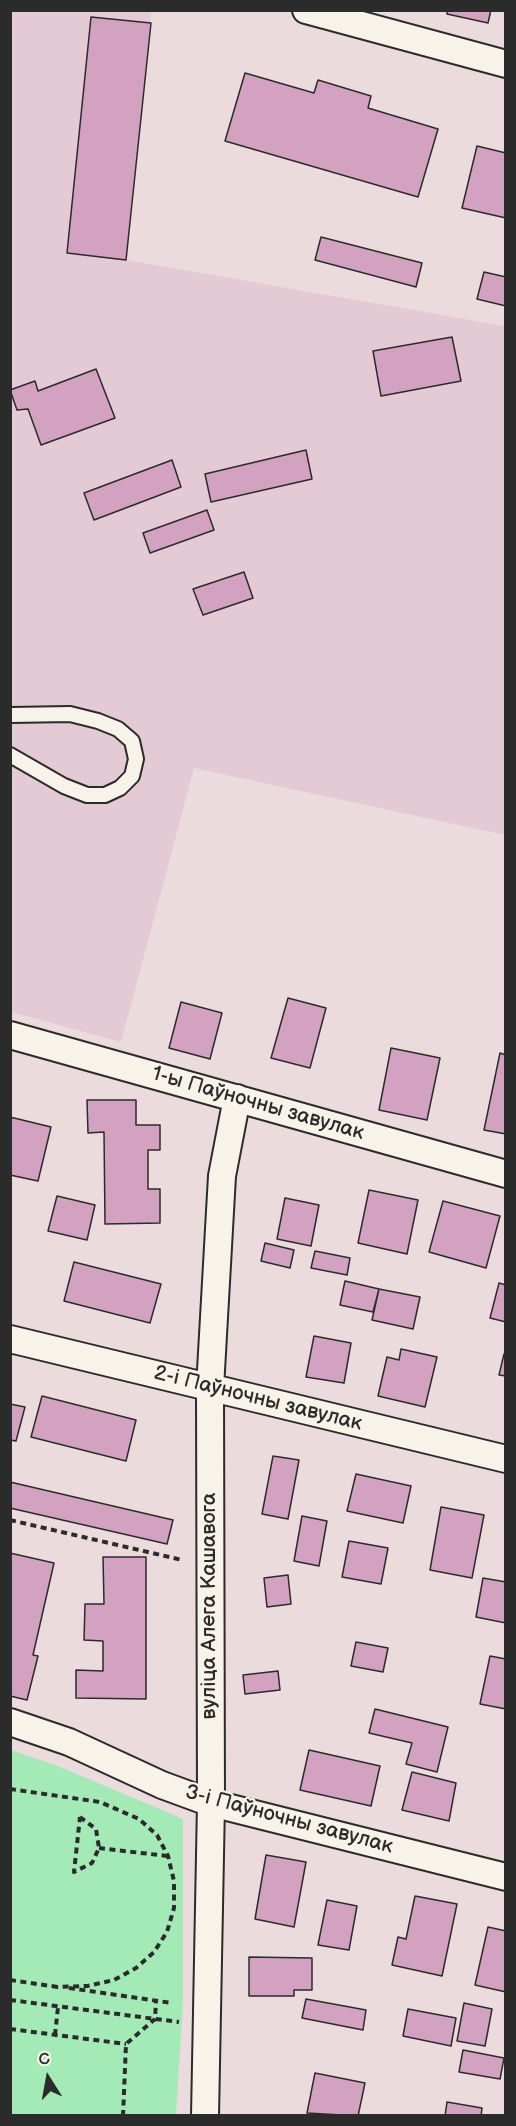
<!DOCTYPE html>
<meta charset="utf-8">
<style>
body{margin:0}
#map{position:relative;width:516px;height:2126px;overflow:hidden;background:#ecdbdc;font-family:"Balsamiq Sans",sans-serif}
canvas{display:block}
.frame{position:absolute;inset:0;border:12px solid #2b2b2b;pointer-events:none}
.north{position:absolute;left:18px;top:2048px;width:60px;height:60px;-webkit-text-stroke:4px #f7f3e8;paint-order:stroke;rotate:349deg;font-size:16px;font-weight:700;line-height:24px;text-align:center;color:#2b2b2b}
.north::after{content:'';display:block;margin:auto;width:21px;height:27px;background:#2b2b2b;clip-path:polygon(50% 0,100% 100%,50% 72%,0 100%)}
</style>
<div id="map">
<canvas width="516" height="2126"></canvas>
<div class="frame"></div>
<div class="north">С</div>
</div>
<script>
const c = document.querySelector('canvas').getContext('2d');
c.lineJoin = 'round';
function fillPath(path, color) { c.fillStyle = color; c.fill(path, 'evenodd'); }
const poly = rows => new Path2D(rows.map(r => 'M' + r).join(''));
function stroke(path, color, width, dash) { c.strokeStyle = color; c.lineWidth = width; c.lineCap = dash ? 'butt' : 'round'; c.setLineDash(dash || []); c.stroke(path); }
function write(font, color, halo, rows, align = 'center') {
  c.font = font + ' "Balsamiq Sans",sans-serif'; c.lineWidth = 4.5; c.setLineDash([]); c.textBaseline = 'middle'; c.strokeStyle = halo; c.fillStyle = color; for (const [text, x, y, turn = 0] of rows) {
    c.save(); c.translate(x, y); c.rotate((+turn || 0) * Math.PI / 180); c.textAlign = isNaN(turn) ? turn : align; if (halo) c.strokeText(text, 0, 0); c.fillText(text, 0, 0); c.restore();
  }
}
fillPath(poly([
 [10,11,151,11,127,260,505,326,505,835,194,768,121,1042,11,1012]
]), '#e4cad4');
fillPath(poly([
 [11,1750,58,1766,183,1819,183,2002,176,2115,11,2115]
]), '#a3eab6');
const building = poly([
 [447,10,491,10,488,23,447,14,447,10],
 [91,17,151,23,126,260,67,253,91,17],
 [245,73,314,93,318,80,371,96,368,108,438,129,418,197,225,141,245,73],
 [477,146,506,153,506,218,462,208,477,146],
 [321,237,422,263,416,287,315,260,321,237],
 [484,272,506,277,506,306,477,299,484,272],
 [452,337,461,381,381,396,373,351,452,337],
 [96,369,115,418,41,445,28,409,17,410,10,390,35,381,38,391,96,369],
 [306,450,312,479,211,502,205,474,306,450],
 [172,460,181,487,94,520,84,493,172,460],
 [207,510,214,530,150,553,143,533,207,510],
 [244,572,253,598,203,615,193,589,244,572],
 [288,998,326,1008,310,1068,271,1058,288,998],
 [181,1002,222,1013,210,1059,169,1048,181,1002],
 [391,1048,440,1058,427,1120,379,1110,391,1048],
 [500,1053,506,1055,506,1134,484,1130,500,1053],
 [87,1100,136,1100,136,1125,160,1125,160,1150,148,1150,148,1189,160,1189,160,1223,105,1224,104,1132,88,1133,87,1100],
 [10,1117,51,1127,38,1181,10,1175,10,1117],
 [369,1190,418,1200,407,1254,358,1243,369,1190],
 [57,1196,95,1205,87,1240,48,1231,57,1196],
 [285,1198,319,1205,311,1246,277,1239,285,1198],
 [443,1201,500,1216,486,1268,429,1252,443,1201],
 [265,1243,294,1250,290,1268,261,1261,265,1243],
 [315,1251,350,1258,347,1275,311,1268,315,1251],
 [74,1262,161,1284,150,1323,64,1301,74,1262],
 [345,1281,379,1289,373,1312,340,1305,345,1281],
 [499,1283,506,1285,506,1322,490,1318,499,1283],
 [379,1289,420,1297,413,1329,372,1320,379,1289],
 [314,1336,351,1343,344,1383,306,1377,314,1336],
 [401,1349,437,1357,425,1407,378,1396,387,1357,399,1360,401,1349],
 [504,1354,506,1355,506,1376,499,1375,504,1354],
 [42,1396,136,1420,126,1461,31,1437,42,1396],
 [10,1404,25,1407,16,1441,10,1440,10,1404],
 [273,1456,299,1460,288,1519,262,1514,273,1456],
 [356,1474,411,1486,403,1523,347,1511,356,1474],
 [10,1482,173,1520,167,1544,10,1508,10,1482],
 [441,1507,484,1515,472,1578,430,1570,441,1507],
 [302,1516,327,1521,319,1566,294,1561,302,1516],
 [349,1541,388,1548,381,1584,342,1577,349,1541],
 [10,1553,54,1563,33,1655,38,1656,27,1700,10,1696,10,1553],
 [103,1557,146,1557,146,1699,76,1698,76,1670,103,1671,103,1641,84,1640,85,1604,104,1604,103,1557],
 [288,1575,291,1604,267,1607,264,1578,288,1575],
 [483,1578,506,1582,506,1623,476,1617,483,1578],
 [356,1642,388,1648,383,1672,351,1666,356,1642],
 [490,1656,506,1659,506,1709,480,1704,490,1656],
 [278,1671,280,1690,245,1694,243,1675,278,1671],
 [375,1709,448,1727,437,1772,406,1764,412,1743,369,1733,375,1709],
 [309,1750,380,1766,371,1806,300,1790,309,1750],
 [412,1772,456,1783,449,1821,402,1810,412,1772],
 [266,1855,306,1862,294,1927,255,1919,266,1855],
 [415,1896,457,1904,442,1976,392,1965,398,1937,406,1939,415,1896],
 [327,1900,357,1906,349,1950,318,1945,327,1900],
 [488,1927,506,1931,506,1992,475,1985,488,1927],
 [249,1957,312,1958,312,1990,294,1990,294,1996,249,1996,249,1957],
 [306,1999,366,2010,363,2030,302,2018,306,1999],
 [464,2003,492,2009,485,2046,457,2041,464,2003],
 [408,2009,456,2018,451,2046,403,2036,408,2009],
 [463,2050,504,2058,500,2079,459,2072,463,2050],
 [315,2073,365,2083,358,2116,307,2113,315,2073],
 [447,2102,482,2108,481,2116,445,2116,447,2102]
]);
fillPath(building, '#d3a2c0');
stroke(building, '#2b2b2b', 1.5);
const lane = poly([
 [10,715,70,714,98,721,118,729,132,741,136,759,132,776,120,788,105,795,87,795,64,786,10,755]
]);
const street = poly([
 [306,10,506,64],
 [10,1035,506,1174],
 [10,1339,506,1459],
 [10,1722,69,1742,162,1785,211,1803,506,1877],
 [205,2116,211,1803,210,1388,222,1176,237,1098]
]);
stroke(lane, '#2b2b2b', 18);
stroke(street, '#2b2b2b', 30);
stroke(poly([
 [10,1520,182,1560],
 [10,1789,100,1802,139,1819,157,1835,168,1856,174,1881,174,1908,167,1932,154,1952,136,1968,114,1980,87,1986,57,1987],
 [80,1817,96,1829,99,1848,92,1863,74,1872,80,1817],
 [99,1848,167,1856],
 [10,1980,58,1987],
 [69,1988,172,2003],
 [10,2000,179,2022],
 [10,2029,126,2044],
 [55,2035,58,2007],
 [123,2116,126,2044,155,2019,156,2001]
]), '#2b2b2b', 4, [6, 4.5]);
stroke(lane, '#f7f3e8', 14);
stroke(street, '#f7f3e8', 26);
write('21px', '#2b2b2b', '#f7f3e8', [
 ["1-ы Паўночны завулак",258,1104,16],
 ["2-і Паўночны завулак",258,1399,14],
 ["вуліца Алега Кашавога",210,1606,-90],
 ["3-і Паўночны завулак",289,1820,15]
]);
</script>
